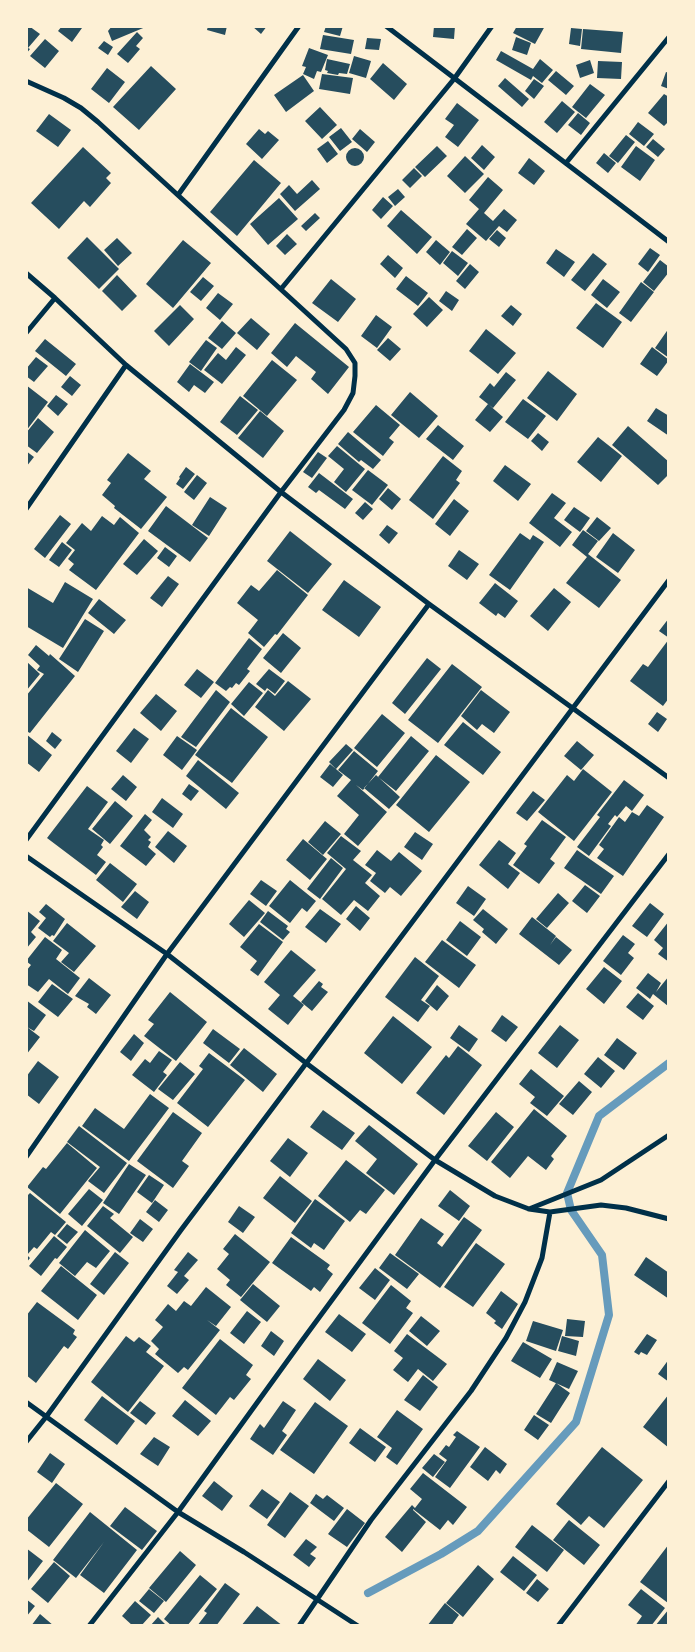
<!DOCTYPE html>
<style>
body{margin:0}
#map{position:relative;width:695px;height:1652px;overflow:hidden;background:#fdf0d5;font-family:"Public Sans",sans-serif}
canvas{display:block}
.frame{position:absolute;inset:0;border:28px solid #fdf0d5;pointer-events:none}
</style>
<div id="map">
<canvas width="695" height="1652"></canvas>
<div class="frame"></div>
</div>
<script>
const c = document.querySelector('canvas').getContext('2d');
c.lineJoin = 'round';
const poly = rows => new Path2D(rows.map(r => 'M' + r).join(''));
function stroke(path, color, width, dash) { c.strokeStyle = color; c.lineWidth = width; c.lineCap = dash ? 'butt' : 'round'; c.setLineDash(dash || []); c.stroke(path); }
function fillPath(path, color) { c.fillStyle = color; c.fill(path, 'evenodd'); }
stroke(poly([
 [368,1593,441,1554,478,1531,576,1422,609,1315,602,1255,571,1210,567,1193,599,1116,669,1063]
]), '#669bbc', 8);
fillPath(poly([
 [26,26,29,26,40,34,28,48,30,49,26,54],
 [62,26,80,26,82,28,72,42,58,31],
 [112,26,148,26,112,41,108,31],
 [208,26,227,26,225,35,207,30],
 [252,26,267,26,261,34],
 [326,26,343,26,340,36,324,32],
 [434,26,455,26,454,39,433,37],
 [517,26,545,26,535,44,513,33],
 [571,28,582,29,580,46,569,44],
 [583,29,623,32,621,53,581,49],
 [137,32,143,38,136,46,140,49,128,63,117,54],
 [323,35,354,40,351,54,320,49],
 [516,37,531,43,527,55,512,50],
 [367,38,381,39,379,50,365,49],
 [45,39,59,51,45,68,30,56],
 [104,41,113,47,108,55,98,48],
 [309,48,328,55,321,72,317,71,314,79,303,74,306,67,302,66],
 [501,51,533,69,540,59,553,70,542,83,533,76,531,80,496,60],
 [354,56,371,61,366,78,349,73],
 [327,59,350,64,347,74,339,73,338,75,327,73,328,71,325,70],
 [590,60,594,73,580,78,576,65],
 [598,61,622,62,621,79,597,78],
 [383,63,407,84,394,100,370,79],
 [151,66,176,89,139,130,113,107],
 [107,68,125,82,109,103,91,89],
 [556,71,574,86,566,95,548,80],
 [666,72,669,73,669,89,661,86],
 [322,74,353,78,350,94,319,89],
 [303,75,314,91,286,112,274,95],
 [505,78,529,99,522,107,498,86],
 [534,79,544,86,534,99,525,91],
 [590,84,605,95,586,118,572,107],
 [664,94,669,97,669,121,664,126,648,113],
 [562,101,575,112,557,133,544,122],
 [457,103,479,120,458,147,445,137,454,125,445,119],
 [320,107,337,125,322,139,305,121],
 [578,113,590,123,581,135,568,125],
 [49,114,71,130,58,147,36,131],
 [638,122,654,134,644,146,629,134],
 [341,128,352,142,340,151,329,137],
 [259,129,265,134,268,131,279,140,262,159,246,144],
 [360,129,375,142,367,152,352,139],
 [626,135,635,142,618,163,609,156],
 [653,139,665,149,658,157,646,147],
 [328,141,338,154,327,163,317,149],
 [482,145,495,157,484,170,471,158],
 [437,146,447,156,425,177,415,167],
 [636,146,655,160,640,181,621,167],
 [83,147,111,173,106,178,111,183,90,207,84,201,59,229,31,203],
 '346 157a9 9 0 1 1 18 0a9 9 0 1 1-18 0Z',
 [604,153,616,163,608,173,596,163],
 [465,156,484,174,465,193,447,176],
 [529,158,545,171,534,185,518,173],
 [254,160,281,183,237,236,210,212],
 [414,168,422,176,410,188,402,180],
 [488,177,503,190,484,213,493,221,504,209,517,220,507,232,499,226,486,241,466,224,479,209,469,200],
 [312,180,320,189,295,211,280,194,289,185,297,194],
 [398,189,405,197,395,206,388,197],
 [383,197,393,206,381,219,372,210],
 [279,198,298,219,268,245,250,224],
 [401,210,432,237,417,254,387,226],
 [315,213,320,218,306,231,301,226],
 [467,229,477,238,462,255,452,247],
 [497,230,506,238,499,247,489,239],
 [287,234,297,244,285,255,276,246],
 [87,237,119,269,99,289,67,258],
 [117,238,132,253,118,266,104,250],
 [183,240,211,263,173,308,146,284],
 [436,240,450,252,440,265,426,252],
 [650,248,660,255,648,272,638,264],
 [556,249,575,262,564,277,546,263],
 [452,251,468,263,458,276,443,263],
 [593,253,607,264,585,291,571,280],
 [388,255,403,268,395,278,380,264],
 [660,260,669,267,669,272,654,291,643,282],
 [470,264,479,272,465,289,456,281],
 [117,275,137,296,122,311,102,291],
 [406,276,428,293,418,306,396,289],
 [203,277,214,286,201,301,190,292],
 [331,279,356,299,338,322,312,303],
 [603,279,620,292,607,308,591,295],
 [641,282,654,292,631,322,619,313],
 [446,291,459,300,452,311,439,301],
 [218,293,233,304,220,320,206,308],
 [429,297,443,310,427,327,413,314],
 [596,303,622,322,603,348,576,328],
 [180,305,194,319,169,346,154,331],
 [511,305,522,314,513,326,501,316],
 [376,315,392,327,377,348,361,336],
 [251,318,270,334,257,350,237,333],
 [222,321,236,333,222,349,208,338],
 [295,323,349,367,328,394,311,379,316,372,296,356,287,367,271,353],
 [669,328,669,358,655,348],
 [486,329,516,353,498,374,469,351],
 [388,338,401,349,390,361,377,350],
 [45,339,76,364,66,376,35,351],
 [206,340,217,348,201,371,189,362],
 [236,347,246,355,222,384,204,370,218,353,226,360],
 [652,347,669,360,657,376,640,364],
 [36,357,48,366,34,382,26,376,26,369],
 [272,360,297,380,267,416,243,396],
 [190,364,214,382,205,393,194,385,189,392,177,382],
 [548,371,577,394,557,421,527,398],
 [506,372,516,380,493,408,479,397,490,383,494,387],
 [70,376,81,385,72,396,61,387],
 [26,385,48,402,26,431],
 [410,392,438,416,419,438,391,415],
 [56,395,68,404,58,416,47,406],
 [240,396,258,410,237,435,220,422],
 [523,399,546,416,528,439,505,422],
 [488,404,503,417,490,432,475,420],
 [376,405,400,425,389,438,394,442,383,456,353,432],
 [656,408,669,416,669,436,647,421],
 [260,411,284,431,263,458,238,438],
 [38,418,54,432,37,453,26,445,26,433],
 [438,425,464,446,453,460,426,439],
 [628,426,669,462,669,474,658,485,612,445],
 [348,432,381,460,373,469,361,460,359,462,338,444],
 [538,433,549,442,542,451,531,441],
 [598,437,622,456,601,482,577,462],
 [337,446,365,469,346,492,334,482,344,469,328,456],
 [26,451,34,457,26,467],
 [318,452,327,458,312,478,303,472],
 [128,453,151,471,144,479,167,497,141,529,114,508,115,506,102,495,111,483,107,480],
 [443,456,462,471,456,480,460,483,433,519,409,500],
 [505,465,531,484,518,501,493,481],
 [186,467,195,474,183,489,176,484,180,478,179,477],
 [368,470,388,485,372,505,352,490],
 [319,473,353,499,345,509,319,490,316,493,308,487],
 [197,475,207,483,194,500,184,492],
 [388,488,401,499,392,510,379,499],
 [552,493,566,503,554,518,572,532,560,547,529,523],
 [210,497,227,508,209,536,192,525],
 [454,499,469,511,450,536,435,524],
 [365,502,373,509,363,520,355,513],
 [166,506,208,538,190,562,148,531],
 [574,507,590,518,580,532,564,520],
 [60,515,71,524,45,558,34,549],
 [102,516,114,525,120,517,139,533,96,590,69,570,74,564,68,559,75,550,66,543,82,523,91,531],
 [597,517,611,528,599,541,586,531],
 [387,525,398,533,389,544,379,535],
 [583,530,598,541,588,554,621,580,599,608,566,583,587,557,572,545],
 [290,531,332,564,308,593,267,561],
 [520,533,530,540,533,535,544,542,510,590,489,575],
 [613,533,635,550,618,573,596,557],
 [144,539,158,551,137,575,123,564],
 [62,542,72,550,59,567,49,560],
 [165,547,177,556,169,567,157,558],
 [459,550,479,564,467,580,448,566],
 [277,570,308,595,277,635,275,634,264,647,248,633,258,620,237,603,251,585,259,591],
 [168,576,179,584,162,607,150,598],
 [344,580,381,607,359,637,322,610],
 [65,582,93,599,63,648,26,626,26,587,53,603],
 [495,583,518,601,505,618,498,613,496,616,479,603],
 [554,588,571,602,548,631,530,616],
 [99,599,126,620,114,634,88,613],
 [669,618,669,638,659,631],
 [85,619,104,631,78,672,59,659],
 [283,633,301,648,281,673,263,658],
 [249,638,262,649,247,669,250,671,239,685,236,683,232,688,230,687,226,691,215,683],
 [669,639,669,698,663,706,630,681,643,664,648,667],
 [36,645,49,656,50,654,75,676,30,733,26,731,26,696,44,674,37,670,40,666,28,655],
 [427,658,441,669,405,714,392,703],
 [26,661,40,674,26,691],
 [452,664,482,687,438,743,408,720],
 [197,669,214,682,201,698,184,685],
 [269,669,285,681,275,694,267,688,265,691,256,684],
 [288,681,311,699,284,731,255,707,268,690,275,696],
 [249,682,263,693,244,716,231,704],
 [216,690,230,702,196,747,181,737],
 [481,690,510,712,494,733,482,724,477,730,461,716],
 [156,694,177,711,161,731,140,713],
 [231,708,268,737,232,783,195,755],
 [657,712,667,719,658,732,648,724],
 [382,714,405,733,377,767,354,748],
 [463,722,501,752,483,775,444,745],
 [134,728,149,739,131,763,116,751],
 [52,732,62,740,55,749,46,741],
 [26,734,52,755,39,772,26,762],
 [177,736,197,750,182,770,163,755],
 [411,736,429,751,396,791,378,777],
 [577,741,594,755,581,770,564,756],
 [346,744,353,750,336,769,329,762],
 [354,751,378,771,363,790,356,785,387,812,358,846,344,834,359,815,337,796,351,780,338,770],
 [436,755,470,782,429,832,396,805],
 [198,760,239,793,226,809,186,776],
 [330,764,343,775,333,787,320,777],
 [583,769,612,792,574,841,538,812,567,775,574,781],
 [123,775,137,787,126,801,111,789],
 [376,775,400,797,389,809,364,788],
 [624,780,644,795,632,811,626,806,617,817,615,815,608,824,611,826,589,856,577,847,600,817,597,815],
 [189,784,199,791,191,801,182,794],
 [87,786,108,802,88,829,104,840,101,845,103,847,97,855,106,862,96,875,47,838],
 [533,791,545,800,527,821,516,813],
 [162,798,183,814,173,828,152,812],
 [115,801,133,816,110,844,92,829],
 [647,805,664,817,623,876,597,858,604,849,599,845,619,817,625,822,632,812,639,816],
 [145,814,152,820,144,830,151,837,148,840,151,842,148,847,156,854,146,866,120,846],
 [542,820,566,837,550,859,555,863,539,884,513,865,527,846,524,844],
 [325,821,341,834,323,855,308,842],
 [168,831,187,846,174,863,155,847],
 [415,832,433,844,422,860,404,847],
 [341,836,361,851,353,860,372,875,365,883,380,896,368,911,354,900,341,915,322,899,346,869,327,853],
 [303,839,327,859,310,880,286,860],
 [499,840,516,853,508,864,520,873,508,889,479,865],
 [377,850,391,861,399,852,422,871,401,896,390,887,385,893,370,881,376,873,365,865],
 [577,850,614,876,601,894,564,868],
 [331,858,343,868,320,899,307,889],
 [110,863,137,884,123,902,96,880],
 [261,880,277,891,266,906,250,894],
 [290,880,316,901,307,912,302,908,290,923,269,906],
 [585,885,600,896,587,913,572,901],
 [468,886,486,899,474,916,456,903],
 [135,891,149,902,137,919,121,907],
 [558,893,569,903,547,928,536,919],
 [249,900,265,913,244,937,229,924],
 [650,903,664,914,647,937,632,926],
 [46,904,65,919,54,936,52,935,50,937,38,928,46,918,39,912],
 [356,906,370,918,360,931,346,919],
 [320,909,341,924,326,943,305,927],
 [483,909,508,929,496,944,482,932,484,929,473,920],
 [26,910,40,921,31,932,36,937,26,949],
 [268,911,288,926,286,929,290,932,283,940,260,922],
 [532,917,556,936,550,945,556,937,572,950,559,965,519,934],
 [460,921,481,937,467,956,446,940],
 [669,921,669,962,658,954,663,948,654,940],
 [67,923,96,946,74,972,61,962,69,953,53,941],
 [259,924,283,942,258,976,250,970,257,961,240,947],
 [623,935,635,944,628,953,634,958,621,975,603,961],
 [45,937,62,950,56,959,80,978,68,994,49,979,38,992,26,984,26,971,31,965,26,961],
 [442,940,476,965,459,988,425,962],
 [291,950,316,970,293,996,304,1005,288,1025,268,1009,280,995,264,982],
 [415,957,439,976,421,1000,430,1006,418,1022,385,997],
 [604,967,622,981,604,1004,586,989],
 [648,973,661,983,656,992,669,976,668,1006,653,994,650,999,636,988],
 [89,978,111,995,96,1014,87,1007,89,1004,75,996],
 [319,981,323,984,321,987,328,992,312,1011,301,1002],
 [52,984,73,999,58,1017,38,1002],
 [437,985,449,996,437,1011,425,1001],
 [170,992,207,1022,176,1061,144,1036,154,1024,148,1020],
 [638,993,654,1006,643,1020,626,1007],
 [26,1000,46,1015,34,1031,27,1027,40,1037,26,1055],
 [502,1015,518,1027,506,1042,491,1031],
 [393,1016,432,1047,402,1084,364,1053],
 [459,1025,478,1039,469,1052,450,1038],
 [560,1025,579,1040,557,1068,538,1053],
 [213,1029,240,1049,229,1063,203,1043],
 [134,1034,144,1043,131,1061,120,1052],
 [617,1038,637,1053,624,1070,604,1055],
 [458,1046,482,1065,444,1115,416,1093,446,1055,449,1058],
 [244,1048,277,1074,263,1092,230,1065],
 [159,1051,172,1060,163,1072,167,1075,154,1092,132,1075,145,1059,150,1063],
 [209,1053,245,1080,208,1127,177,1103,203,1069,199,1066],
 [598,1057,615,1071,601,1088,584,1074],
 [38,1061,59,1077,39,1104,26,1094,26,1077],
 [180,1062,195,1074,173,1100,158,1089],
 [531,1069,564,1096,547,1116,530,1103,535,1097,519,1084],
 [579,1081,592,1092,573,1115,559,1104],
 [150,1094,169,1108,129,1161,82,1126,95,1108,124,1129],
 [534,1109,567,1136,551,1156,554,1159,546,1170,528,1156,510,1178,491,1162],
 [323,1110,355,1133,342,1150,310,1127],
 [173,1112,202,1133,182,1161,189,1166,173,1188,137,1161],
 [496,1112,514,1127,487,1161,468,1146],
 [369,1125,418,1164,394,1195,366,1173,377,1159,355,1141],
 [79,1126,127,1163,104,1193,88,1181,100,1167,67,1142],
 [288,1138,308,1153,290,1177,270,1161],
 [67,1143,97,1168,60,1214,27,1187,43,1167,46,1169],
 [346,1160,385,1190,366,1214,360,1210,350,1222,318,1196],
 [129,1164,146,1175,119,1214,103,1203],
 [149,1175,164,1185,152,1203,137,1192],
 [280,1176,312,1201,295,1223,263,1198],
 [89,1189,103,1200,82,1226,68,1214],
 [450,1190,470,1206,459,1221,438,1206],
 [30,1193,66,1222,55,1235,51,1232,37,1249,34,1247,27,1255,30,1258,26,1263,26,1197],
 [315,1199,345,1221,324,1250,314,1243,311,1248,291,1233],
 [155,1200,168,1210,159,1222,146,1212],
 [103,1206,114,1214,110,1218,133,1237,120,1253,87,1226],
 [239,1206,255,1217,243,1233,228,1222],
 [464,1217,482,1230,440,1288,395,1255,421,1218,444,1234,437,1243,442,1247],
 [140,1219,153,1229,143,1242,130,1233],
 [67,1224,78,1232,67,1244,57,1236],
 [85,1230,110,1251,96,1268,87,1262,75,1276,59,1263],
 [235,1234,270,1262,241,1297,226,1285,230,1280,217,1269,229,1254,223,1249],
 [54,1236,67,1247,57,1259,55,1258,41,1276,29,1266],
 [291,1237,330,1265,327,1269,333,1274,320,1292,314,1287,311,1291,272,1263],
 [476,1243,505,1264,473,1307,444,1287],
 [115,1252,129,1263,104,1295,90,1284],
 [188,1252,198,1260,184,1276,189,1280,177,1294,167,1286,178,1272,174,1270],
 [390,1253,419,1274,407,1289,379,1268],
 [646,1257,669,1273,669,1299,634,1275],
 [61,1266,97,1295,78,1320,41,1291],
 [375,1268,390,1280,375,1300,359,1288],
 [253,1284,280,1306,267,1322,240,1300],
 [391,1285,411,1301,406,1308,413,1313,390,1344,362,1323],
 [206,1287,231,1307,216,1326,207,1320,220,1330,188,1370,184,1367,178,1373,155,1354,159,1349,151,1341,163,1327,155,1320,168,1304,176,1311,184,1301,191,1306],
 [501,1291,518,1304,502,1329,494,1323,496,1321,486,1313],
 [37,1302,75,1330,73,1334,77,1337,68,1349,64,1346,36,1383,26,1375,26,1316],
 [247,1311,261,1322,244,1344,230,1333],
 [339,1314,366,1334,352,1352,325,1332],
 [421,1316,440,1331,427,1346,409,1331],
 [567,1319,585,1321,583,1337,565,1336],
 [533,1321,563,1330,556,1351,526,1341],
 [271,1331,284,1341,274,1356,261,1346],
 [407,1334,447,1364,433,1381,418,1369,408,1382,393,1370,403,1358,394,1351],
 [647,1334,657,1340,647,1355,641,1352,639,1355,634,1352],
 [126,1336,134,1342,139,1337,151,1346,146,1352,164,1366,128,1412,91,1382],
 [562,1336,579,1341,576,1356,558,1351],
 [220,1339,253,1365,246,1375,251,1379,234,1400,230,1397,216,1415,182,1388],
 [523,1342,552,1359,540,1378,511,1361],
 [318,1359,346,1380,330,1401,303,1379],
 [669,1359,669,1382,658,1374],
 [557,1362,578,1371,569,1389,549,1380],
 [423,1375,438,1387,420,1411,404,1400],
 [556,1383,570,1393,551,1423,536,1414],
 [669,1394,669,1448,643,1427],
 [102,1396,135,1421,117,1445,84,1420],
 [185,1400,211,1421,198,1436,172,1416],
 [140,1401,156,1413,146,1425,130,1413],
 [283,1401,296,1410,282,1431,287,1435,273,1455,250,1439,260,1424,264,1428],
 [315,1402,348,1426,314,1474,280,1450],
 [397,1410,423,1429,397,1465,386,1457,392,1448,377,1437],
 [534,1415,549,1425,538,1440,524,1430],
 [360,1428,386,1447,375,1462,349,1443],
 [457,1431,480,1447,450,1488,435,1477,447,1460,439,1454,446,1445,449,1447,456,1437,453,1435],
 [154,1437,170,1447,158,1466,140,1454],
 [485,1447,507,1464,500,1474,496,1470,488,1481,470,1467],
 [602,1447,643,1480,604,1528,589,1516,581,1525,556,1504],
 [50,1453,65,1464,52,1483,37,1472],
 [434,1454,445,1462,433,1477,422,1468],
 [423,1473,467,1507,453,1525,448,1520,440,1530,413,1509,413,1510,426,1522,402,1552,385,1537,412,1505,415,1508,422,1499,410,1489],
 [214,1481,233,1496,222,1511,202,1496],
 [56,1483,83,1504,49,1547,26,1529,26,1520],
 [262,1489,280,1502,267,1519,249,1506],
 [290,1492,309,1506,285,1538,267,1525],
 [316,1494,323,1499,327,1495,344,1508,334,1521,310,1503],
 [125,1507,157,1531,142,1550,110,1526],
 [347,1509,365,1523,347,1547,328,1534],
 [90,1512,137,1550,104,1593,80,1575,104,1542,76,1578,53,1560],
 [569,1520,600,1545,584,1565,553,1540],
 [532,1525,564,1550,547,1572,515,1547],
 [306,1539,317,1547,310,1554,316,1558,309,1567,293,1555],
 [669,1544,669,1602,668,1603,640,1582],
 [26,1548,43,1561,26,1583],
 [180,1551,196,1565,166,1602,149,1588],
 [513,1556,537,1575,524,1591,500,1572],
 [54,1562,70,1576,48,1603,31,1589],
 [478,1565,494,1579,463,1617,446,1603],
 [200,1575,217,1589,187,1626,172,1626,164,1619],
 [537,1579,549,1589,538,1602,526,1593],
 [225,1583,240,1594,216,1626,197,1626,207,1613,204,1611],
 [149,1589,164,1601,154,1613,139,1601],
 [641,1589,665,1608,651,1626,635,1626,642,1616,628,1605],
 [26,1599,35,1606,26,1617],
 [135,1601,151,1615,141,1626,133,1626,122,1616],
 [445,1603,459,1615,451,1626,427,1626],
 [257,1606,283,1626,241,1626],
 [669,1609,669,1626,655,1626],
 [40,1614,54,1626,31,1626],
 [158,1617,167,1626,150,1626]
]), '#264d5e');
stroke(poly([
 [386,26,669,242],
 [26,81,64,98,81,108,98,122,346,349,355,363,355,376,353,393,344,410,281,492,26,840],
 [566,163,669,37],
 [178,195,299,26],
 [26,273,55,298,126,365,281,492,429,604,669,778],
 [281,289,454,79,492,26],
 [26,333,55,298],
 [26,509,126,365],
 [26,856,167,954,306,1063,435,1160,495,1196,529,1209,550,1212,601,1205,626,1208,669,1219],
 [26,1157,167,954,429,604],
 [529,1209,601,1180,669,1135],
 [26,1402,178,1512,244,1552,358,1626],
 [26,1442,46,1417,181,1230,669,580],
 [89,1626,178,1512,301,1342,435,1160,669,854],
 [299,1626,371,1520,471,1391,506,1338,525,1302,542,1258,550,1212],
 [558,1626,669,1481]
]), '#003049', 5);
</script>
